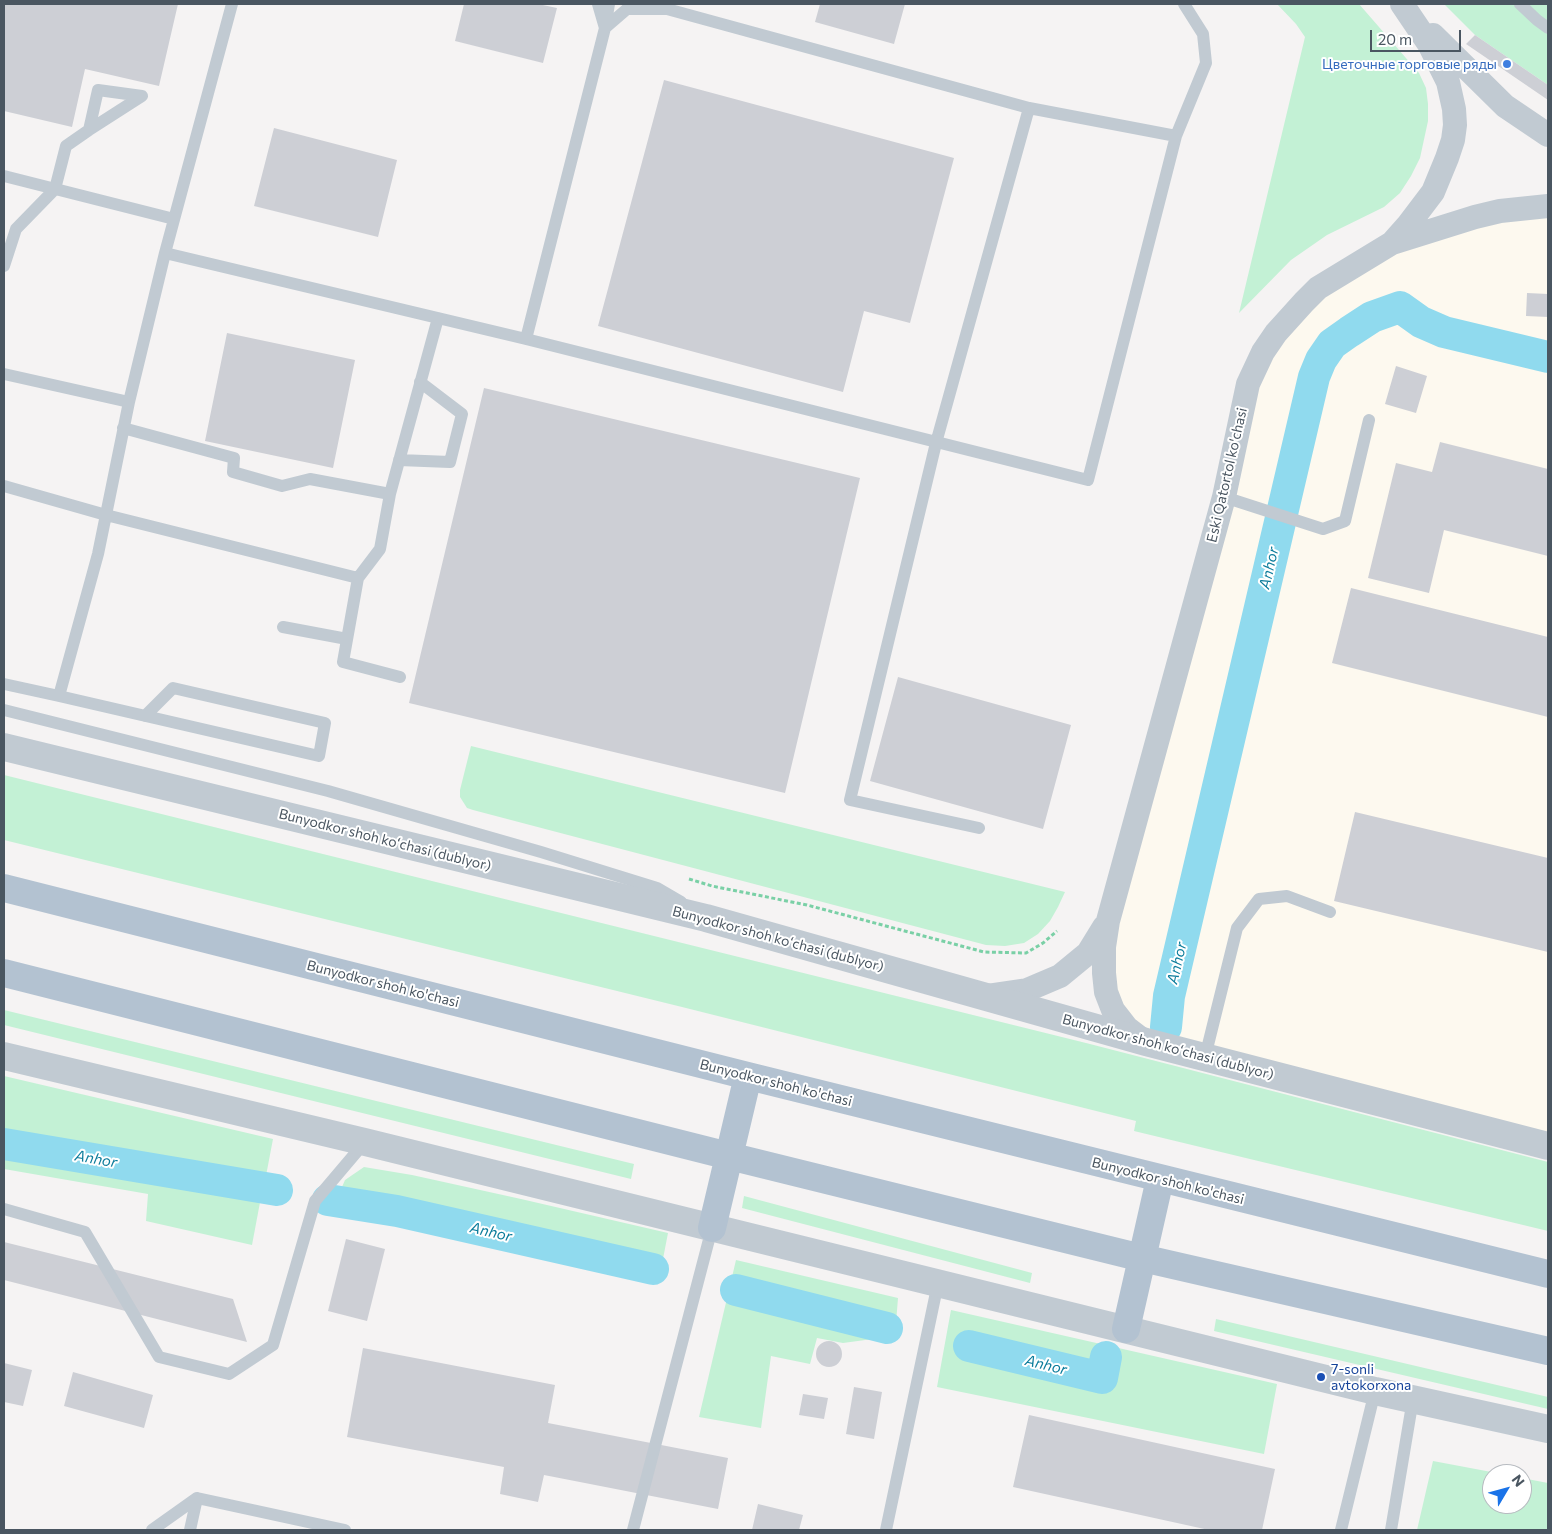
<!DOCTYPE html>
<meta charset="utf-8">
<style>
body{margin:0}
#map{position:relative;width:1552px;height:1534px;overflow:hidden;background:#f5f3f3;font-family:Commissioner,sans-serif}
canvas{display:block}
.frame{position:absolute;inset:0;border:5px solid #4a5661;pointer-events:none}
.north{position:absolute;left:1482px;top:1464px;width:50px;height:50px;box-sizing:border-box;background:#fff;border:1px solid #b7bbc0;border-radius:50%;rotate:53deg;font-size:14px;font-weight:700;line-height:20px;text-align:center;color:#4a5661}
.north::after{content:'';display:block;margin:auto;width:18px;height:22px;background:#1a73e8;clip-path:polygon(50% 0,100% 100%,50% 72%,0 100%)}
.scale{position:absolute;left:1370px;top:30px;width:91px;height:22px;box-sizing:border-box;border:2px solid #4a5661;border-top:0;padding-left:6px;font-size:15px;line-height:18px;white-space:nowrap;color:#4a5661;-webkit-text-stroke:4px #fff;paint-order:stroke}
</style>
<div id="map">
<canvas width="1552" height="1534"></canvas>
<div class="frame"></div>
<div class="north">N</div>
<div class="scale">20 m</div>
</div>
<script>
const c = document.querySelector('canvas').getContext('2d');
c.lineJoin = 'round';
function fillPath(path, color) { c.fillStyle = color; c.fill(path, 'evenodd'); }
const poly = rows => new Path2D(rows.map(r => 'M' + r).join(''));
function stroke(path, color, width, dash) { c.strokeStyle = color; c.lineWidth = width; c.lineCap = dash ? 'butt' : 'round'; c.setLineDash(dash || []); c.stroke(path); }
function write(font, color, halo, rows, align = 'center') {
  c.font = font + ' Commissioner,sans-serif'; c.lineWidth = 4; c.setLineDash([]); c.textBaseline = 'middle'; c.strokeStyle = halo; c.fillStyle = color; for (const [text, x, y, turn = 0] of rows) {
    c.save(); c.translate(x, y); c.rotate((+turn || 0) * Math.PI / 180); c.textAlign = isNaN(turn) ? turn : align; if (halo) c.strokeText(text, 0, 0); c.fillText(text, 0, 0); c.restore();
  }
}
fillPath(poly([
 [1548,206,1548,1146,1146,1042,1104,973,1224,497,1276,333,1392,243]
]), '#fdf9ef');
fillPath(poly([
 [1277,4,1359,4,1419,73,1426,88,1428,104,1428,121,1420,158,1411,176,1400,193,1384,207,1327,235,1291,260,1239,313,1305,37,1296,24],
 [1444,4,1548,4,1548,85,1475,35],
 [471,746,1065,892,1058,907,1050,921,1038,934,1024,943,1005,946,986,945,473,810,467,808,460,797,460,790],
 [4,775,1086,1043,1548,1162,1548,1231,1134,1131,1136,1121,682,1007,4,840],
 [4,1010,634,1164,631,1179,4,1025],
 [4,1076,273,1139,265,1181,4,1137],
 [4,1152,261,1197,252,1245,146,1221,148,1194,4,1169],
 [364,1167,412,1175,521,1199,668,1233,662,1264,404,1201,339,1194,345,1180],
 [744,1196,1032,1273,1030,1283,742,1208],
 [736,1260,898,1298,895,1336,843,1343,817,1338,810,1364,771,1356,761,1428,699,1417],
 [951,1310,1277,1384,1264,1454,937,1387],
 [1216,1319,1548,1397,1548,1409,1214,1331],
 [1433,1461,1502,1474,1492,1474,1492,1504,1522,1504,1522,1478,1548,1483,1548,1530,1417,1530]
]), '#c3f1d5');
stroke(poly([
 [1166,1027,1169,996,1314,377,1321,360,1332,344,1349,332,1372,317,1400,307,1421,322,1444,332,1548,357],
 [4,1144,277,1190],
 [328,1200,397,1211,653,1269],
 [736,1290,887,1328],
 [969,1346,1102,1378,1106,1357]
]), '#90daee', 32);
fillPath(poly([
 [4,4,178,4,159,86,85,69,72,127,4,111],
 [464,4,538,4,557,8,543,63,455,41],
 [820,4,905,4,894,44,815,22],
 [1475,35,1548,85,1548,100,1466,44],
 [664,80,954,158,910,323,864,311,843,392,598,326],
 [274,128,397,160,378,237,254,206],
 [1527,293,1548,294,1548,317,1526,316],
 [227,333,355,360,333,468,205,441],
 [1396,366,1427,376,1416,413,1385,404],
 [484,388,860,478,785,793,409,703],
 [1440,442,1548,469,1548,556,1444,530,1429,593,1368,578,1396,463,1432,472],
 [1351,588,1548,637,1548,717,1332,663],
 [898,677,1071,725,1043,829,870,781],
 [1355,812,1548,858,1548,952,1334,901],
 [346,1239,385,1249,367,1321,328,1311],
 [4,1242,233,1299,247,1342,4,1280],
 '816 1354a13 13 0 1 1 26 0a13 13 0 1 1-26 0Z',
 [363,1348,555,1385,548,1423,728,1458,718,1509,544,1475,538,1502,500,1494,504,1467,347,1437],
 [4,1363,32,1370,23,1406,4,1402],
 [73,1372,153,1395,144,1428,64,1406],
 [854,1387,882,1392,874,1439,846,1434],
 [803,1394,828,1398,824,1419,799,1415],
 [1029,1415,1275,1469,1262,1530,1209,1530,1013,1487],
 [758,1504,803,1515,799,1530,752,1530]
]), '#cdcfd5');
stroke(poly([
 [689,879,712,886,807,905,984,952,1026,953,1043,943,1057,931]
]), '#7ad0a6', 3, [4, 2.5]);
stroke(poly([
 [232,4,165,253,526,339,1088,480,1176,136],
 [598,4,605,28,627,9,667,9],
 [658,4,667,9,1029,108,1176,136,1206,63,1203,34,1184,4],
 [1520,4,1537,20,1548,28],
 [4,176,174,219],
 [4,266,16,229,55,189,66,146,89,130,142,96,98,90,89,130],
 [526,339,605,28,609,4],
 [4,374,129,402,98,554,59,696,4,684],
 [129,402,165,253],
 [123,428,234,458,233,472,282,486,310,479,390,494,380,549,358,578],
 [399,460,450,462,462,414,420,382],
 [4,486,106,515,358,578,343,662,400,677],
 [390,494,438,318],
 [1224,497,1323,529,1345,521,1369,420],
 [283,627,347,639],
 [59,696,319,756,325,723,173,688,145,716],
 [4,710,328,791,541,852,657,888,681,902],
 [979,828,850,800,936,443,1029,108],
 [1205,1057,1237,928,1259,899,1287,896,1330,912],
 [4,1209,85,1232,159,1357,229,1374,273,1345,315,1201,365,1142],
 [152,1530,197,1498],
 [190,1530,197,1498,345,1530],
 [633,1530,712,1228],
 [886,1530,938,1283],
 [1341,1530,1375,1391],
 [1391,1530,1413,1399]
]), '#c1cad2', 12);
stroke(poly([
 [1433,35,1505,106,1548,135],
 [1392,243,1408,225,1433,192,1447,158,1453,140,1455,125,1454,109,1448,82,1429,44,1402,4],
 [986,996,1027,990,1060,976,1088,953,1104,927],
 [1144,1041,1127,1028,1113,1010,1106,992,1104,973,1104,947,1108,921,1224,497,1248,384,1263,352,1276,333,1304,302,1318,288,1392,243,1475,217,1500,211,1548,206]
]), '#c1cad2', 24);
stroke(poly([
 [4,747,706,918,1146,1042,1548,1146],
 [4,1056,365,1142,1375,1391,1548,1429]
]), '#c1cad2', 28);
stroke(poly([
 [4,888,748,1076,1548,1274],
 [4,973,729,1156,1142,1258,1548,1351],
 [712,1228,748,1076],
 [1126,1329,1160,1179]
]), '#b3c2d1', 28);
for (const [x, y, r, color] of [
 [1507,64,5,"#3f7fe0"],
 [1321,1377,5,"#1a4fb4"]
]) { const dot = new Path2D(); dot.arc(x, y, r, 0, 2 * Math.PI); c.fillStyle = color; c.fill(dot); stroke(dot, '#fff', 2); }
write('14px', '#366cbe', '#fff', [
 ["Цветочные торговые ряды",1497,64]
], 'right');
write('14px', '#4a5661', '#fff', [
 ["Eski Qatortol ko'chasi",1227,475,-77],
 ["Bunyodkor shoh koʻchasi (dublyor)",385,840,14],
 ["Bunyodkor shoh koʻchasi (dublyor)",778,939,15],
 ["Bunyodkor shoh ko'chasi",383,984,14],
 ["Bunyodkor shoh koʻchasi (dublyor)",1168,1047,15],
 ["Bunyodkor shoh ko'chasi",776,1083,14],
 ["Bunyodkor shoh ko'chasi",1168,1181,14]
]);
write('14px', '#164399', '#fff', [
 ["7-sonli",1331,1369],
 ["avtokorxona",1331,1385]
], 'left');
write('italic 15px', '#0c7c9b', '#fff', [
 ["Anhor",1269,568,-77],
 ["Anhor",1177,963,-77],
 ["Anhor",96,1159,10],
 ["Anhor",491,1232,13],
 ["Anhor",1046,1365,14]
]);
</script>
